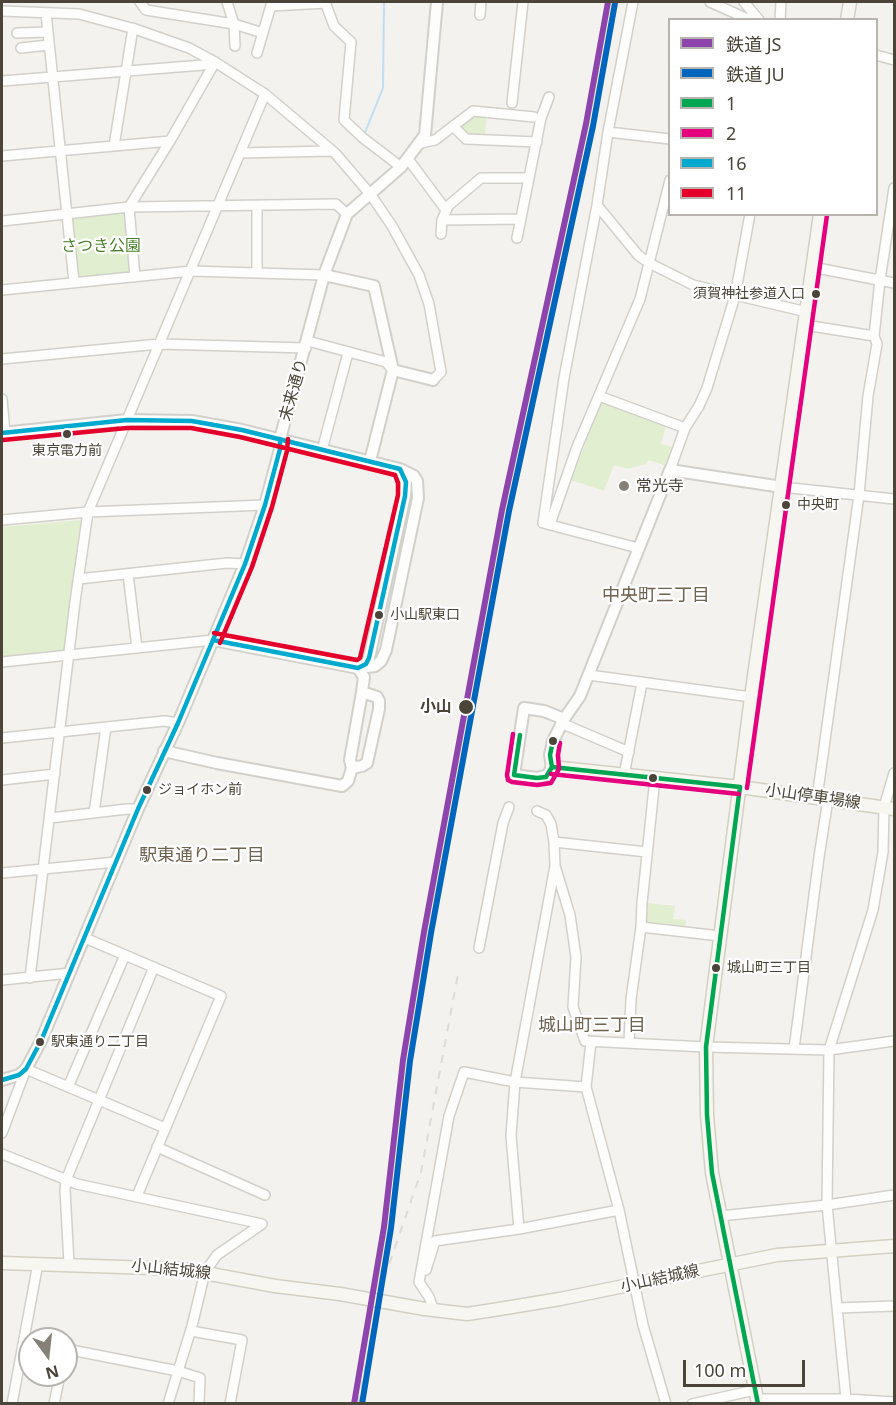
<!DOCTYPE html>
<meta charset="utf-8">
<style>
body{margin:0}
#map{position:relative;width:896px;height:1405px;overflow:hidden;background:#f4f2ee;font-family:"Noto Sans","Noto Sans JP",sans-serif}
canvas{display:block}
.frame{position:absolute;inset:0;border:3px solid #4b4439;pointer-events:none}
.legend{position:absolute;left:668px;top:18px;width:210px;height:198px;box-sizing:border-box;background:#fff;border:2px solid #b7b4b0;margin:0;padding:8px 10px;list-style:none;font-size:18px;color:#4b4439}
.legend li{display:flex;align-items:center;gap:12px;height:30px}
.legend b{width:30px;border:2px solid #b7b4b0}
.north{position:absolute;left:18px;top:1327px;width:60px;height:60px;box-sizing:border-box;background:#fff;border:2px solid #b7b4b0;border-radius:50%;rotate:165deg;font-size:16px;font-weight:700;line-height:24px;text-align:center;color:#4b4439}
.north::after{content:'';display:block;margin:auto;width:21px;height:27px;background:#868178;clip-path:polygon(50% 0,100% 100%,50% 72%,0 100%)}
.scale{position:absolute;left:683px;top:1360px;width:122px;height:27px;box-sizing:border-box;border:3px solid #4b4439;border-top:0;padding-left:8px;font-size:18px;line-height:21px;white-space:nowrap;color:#4b4439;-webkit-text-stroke:4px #fff;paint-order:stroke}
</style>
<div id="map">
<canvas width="896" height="1405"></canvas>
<div class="frame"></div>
<ul class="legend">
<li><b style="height:8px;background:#8e44ad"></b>鉄道 JS</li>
<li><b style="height:8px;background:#0065bd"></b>鉄道 JU</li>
<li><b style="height:8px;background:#00a651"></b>1</li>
<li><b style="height:8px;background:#e5007d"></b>2</li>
<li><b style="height:8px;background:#00a9ce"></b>16</li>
<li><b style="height:8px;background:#e4002b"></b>11</li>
</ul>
<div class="north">N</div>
<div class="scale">100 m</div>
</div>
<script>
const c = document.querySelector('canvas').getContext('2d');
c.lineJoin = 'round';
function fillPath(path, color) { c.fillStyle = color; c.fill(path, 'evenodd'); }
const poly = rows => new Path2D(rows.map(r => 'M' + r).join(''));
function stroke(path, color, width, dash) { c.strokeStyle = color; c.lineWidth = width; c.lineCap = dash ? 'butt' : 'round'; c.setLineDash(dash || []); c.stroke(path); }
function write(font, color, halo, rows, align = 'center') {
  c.font = font + ' "Noto Sans","Noto Sans JP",sans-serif'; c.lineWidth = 4.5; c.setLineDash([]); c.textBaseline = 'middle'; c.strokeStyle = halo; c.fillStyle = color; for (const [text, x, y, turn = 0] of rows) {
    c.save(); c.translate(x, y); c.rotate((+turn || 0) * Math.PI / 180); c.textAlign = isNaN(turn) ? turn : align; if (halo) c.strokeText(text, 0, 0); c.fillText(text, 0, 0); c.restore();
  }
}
fillPath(poly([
 [473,113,487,114,485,136,466,137,457,125],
 [127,210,133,275,75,279,69,217],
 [601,403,666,425,661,444,675,448,667,466,648,460,646,464,628,469,614,465,604,491,571,480],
 [81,520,65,652,2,660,2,527],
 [647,903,675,906,673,919,686,920,685,928,649,925,646,920]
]), '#e1eecf');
stroke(poly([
 [364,135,383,88,384,2]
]), '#c0ddf1', 2);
const minor = poly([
 [140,2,146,10,234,24,263,33],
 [227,2,234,24,235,46],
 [325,2,334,26,351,42,344,120,363,138,401,167],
 [633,2,608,132,597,205,564,378,543,523,638,548],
 [710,2,750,20],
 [744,2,759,20],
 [271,6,326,3],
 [2,11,79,14,135,29,189,48,215,62,265,94,335,153,371,195,392,226,419,275,429,304,441,372,433,380],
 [46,13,74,282],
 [480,15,481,2],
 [780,20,781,2],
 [17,33,48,32],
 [21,48,49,45],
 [257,53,272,2],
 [876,55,894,60],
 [2,81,203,65,215,62],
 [512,103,523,2],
 [453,126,466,139,537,142],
 [608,132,670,139],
 [421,143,435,140,473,111,534,117],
 [114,146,133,28],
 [240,153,332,151],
 [2,156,170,141,215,62],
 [408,159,446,210],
 [597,205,638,255,649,263,693,285,807,312],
 [257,206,257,273],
 [442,220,521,219],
 [2,221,129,207,336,204,347,214],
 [441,234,442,220,448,206,481,178,529,178],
 [517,238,541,118,549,97],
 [812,267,894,283],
 [135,277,129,207,170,141],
 [2,290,191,271,324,275],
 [805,325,874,336],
 [308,341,386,362,392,369],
 [2,359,159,344,306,348],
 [599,396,685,428],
 [2,399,5,433],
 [322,450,348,353],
 [670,470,685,428,699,406,707,388,735,296,750,214],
 [782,487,894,499],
 [2,520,88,512,265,505],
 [550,524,577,447,640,299,670,180],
 [128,574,137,648],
 [78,579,227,563,245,564],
 [2,662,213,640],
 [589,675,751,697],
 [561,723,629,752],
 [2,738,164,721,178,723],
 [624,775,642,683],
 [2,780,55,774],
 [817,798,859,495,868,396,877,344,874,336,880,280,894,188],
 [94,813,106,727],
 [50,818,127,809,138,809],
 [554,842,647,852],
 [555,866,570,915,576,957,573,1007,585,1041,706,1047,829,1050,894,1041],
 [2,873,116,862],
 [641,927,720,936],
 [85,938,221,996,137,1196],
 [479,948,503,823,509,807],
 [30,978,75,602,88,512,265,94],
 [2,980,70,973],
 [591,1042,586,1087,619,1210,643,1325,666,1404],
 [629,1043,631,999,641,927,642,903,655,778],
 [794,1049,819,857,828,799],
 [68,1087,125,955],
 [2,1133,26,1069,165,1128],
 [157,1147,265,1195],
 [2,1154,77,1184,262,1224,217,1255,205,1272,192,1326,168,1404],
 [720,1216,827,1205,894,1195],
 [519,1229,511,1136,515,1082,555,866,554,842,551,824,546,815,537,811],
 [69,1264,65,1190,66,1180,154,967],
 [426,1270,435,1241,519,1229,619,1210],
 [837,1308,894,1306],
 [434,1311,429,1297,419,1282,449,1116,464,1072,515,1082,586,1087],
 [191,1331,242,1340,230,1404],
 [66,1349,178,1371,200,1378,199,1404],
 [757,1399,846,1399,894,1402],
 [846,1399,827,1205,829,1050,873,910,883,852,884,807,894,773],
 [12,1404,38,1263],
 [54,1404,60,1375],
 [692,1404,755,1390]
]);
const tertiary = poly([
 [324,275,374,286,393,370,370,461],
 [393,370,433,380],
 [2,433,127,420,192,421,242,430,400,469,406,482,405,496,369,658,366,664,358,668],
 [213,640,358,668,375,666,381,661,386,650,418,498,417,481,414,476,400,469],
 [564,719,544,711,524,708,514,775,537,778,548,775,552,767,550,755,553,741,564,719,580,696,670,470,782,487],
 [164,751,217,763,342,786,348,781,352,768,350,760,362,692,364,677,358,668],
 [352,768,362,766,367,763,379,709,379,701,377,697,362,692],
 [2,1080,19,1075,26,1069,41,1041,138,809,178,723,245,564,265,505,280,449,280,439,324,275,347,214,401,167,425,135,437,2]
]);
const secondary = poly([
 [847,20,850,2],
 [552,767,740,787,894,809],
 [2,1263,183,1269,275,1286,340,1294],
 [425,1309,467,1314,493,1310,560,1299,777,1255,894,1246],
 [758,1404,712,1173,707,1115,706,1047,751,697,820,214]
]);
stroke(minor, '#d2d0cb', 12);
stroke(tertiary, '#d2d0cb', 14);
stroke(secondary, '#d3cfc5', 15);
stroke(minor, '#fdfdfc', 9);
stroke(tertiary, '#fdfdfc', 10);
stroke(secondary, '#f7f6f1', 12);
stroke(poly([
 [358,1404,381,1288,421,1172,458,974]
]), '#dbdbda', 2, [8, 8]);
const secondaryBridge = poly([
 [340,1294,425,1309]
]);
stroke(secondaryBridge, '#d3cfc5', 15, []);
stroke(secondaryBridge, '#f7f6f1', 12);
stroke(poly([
 [520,735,514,775,537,778,546,777,552,767,550,755,553,741],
 [552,767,740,787],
 [740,787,706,1047,707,1115,712,1173,758,1404]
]), '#00a651', 4.5);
stroke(poly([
 [513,734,507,775,508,780,512,782,537,785,551,783,559,769,558,755,560,743],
 [551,774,739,794],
 [747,788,827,215]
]), '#e5007d', 4.5);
stroke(poly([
 [2,433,127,420,192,421,242,430,400,469,406,482,405,496,369,658,366,664,358,668,213,640],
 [2,1080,19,1075,26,1069,41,1041,138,809,178,723,245,564,265,505,280,449,280,439]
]), '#00a9ce', 4.5);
stroke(poly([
 [3,440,127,428,191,428,240,437,395,475,398,483,398,495,360,658,357,660,214,633],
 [220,643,252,567,272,507,287,451,288,439]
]), '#e4002b', 4.5);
stroke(poly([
 [354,1404,384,1227,403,1060,424,932,502,510,586,124,608,2]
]), '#8e44ad', 6);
stroke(poly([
 [362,1404,391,1228,410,1061,431,933,509,511,593,126,615,3]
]), '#0065bd', 6);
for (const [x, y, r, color] of [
 [816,294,5,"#4b4439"],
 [67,434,5,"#4b4439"],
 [624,486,6,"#868178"],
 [786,505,5,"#4b4439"],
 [379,615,5,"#4b4439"],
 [466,707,8,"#4b4439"],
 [553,741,5,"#4b4439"],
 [653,778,5,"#4b4439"],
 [147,790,5,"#4b4439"],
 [716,968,5,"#4b4439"],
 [40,1042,5,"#4b4439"]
]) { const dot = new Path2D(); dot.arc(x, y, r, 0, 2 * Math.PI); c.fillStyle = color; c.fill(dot); stroke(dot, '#fff', 2); }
write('14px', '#4b4439', '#fff', [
 ["須賀神社参道入口",805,294,"right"],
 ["東京電力前",67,451,"center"],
 ["中央町",797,505],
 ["小山駅東口",390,615],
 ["ジョイホン前",158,790],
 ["城山町三丁目",727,968],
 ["駅東通り二丁目",51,1042]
], 'left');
write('16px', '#4a7f2a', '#fff', [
 ["さつき公園",101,246]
]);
write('16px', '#4b4439', '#fff', [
 ["未来通り",294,390,-74],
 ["小山停車場線",813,797,8],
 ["小山結城線",171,1270,6],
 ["小山結城線",660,1279,-12]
]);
write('16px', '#4b4439', '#fff', [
 ["常光寺",636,486]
], 'left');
write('bold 16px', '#4b4439', '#fff', [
 ["小山",452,707]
], 'right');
write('18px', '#6e6250', '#fff', [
 ["中央町三丁目",656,596],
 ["駅東通り二丁目",202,856],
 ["城山町三丁目",592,1026]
]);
</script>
